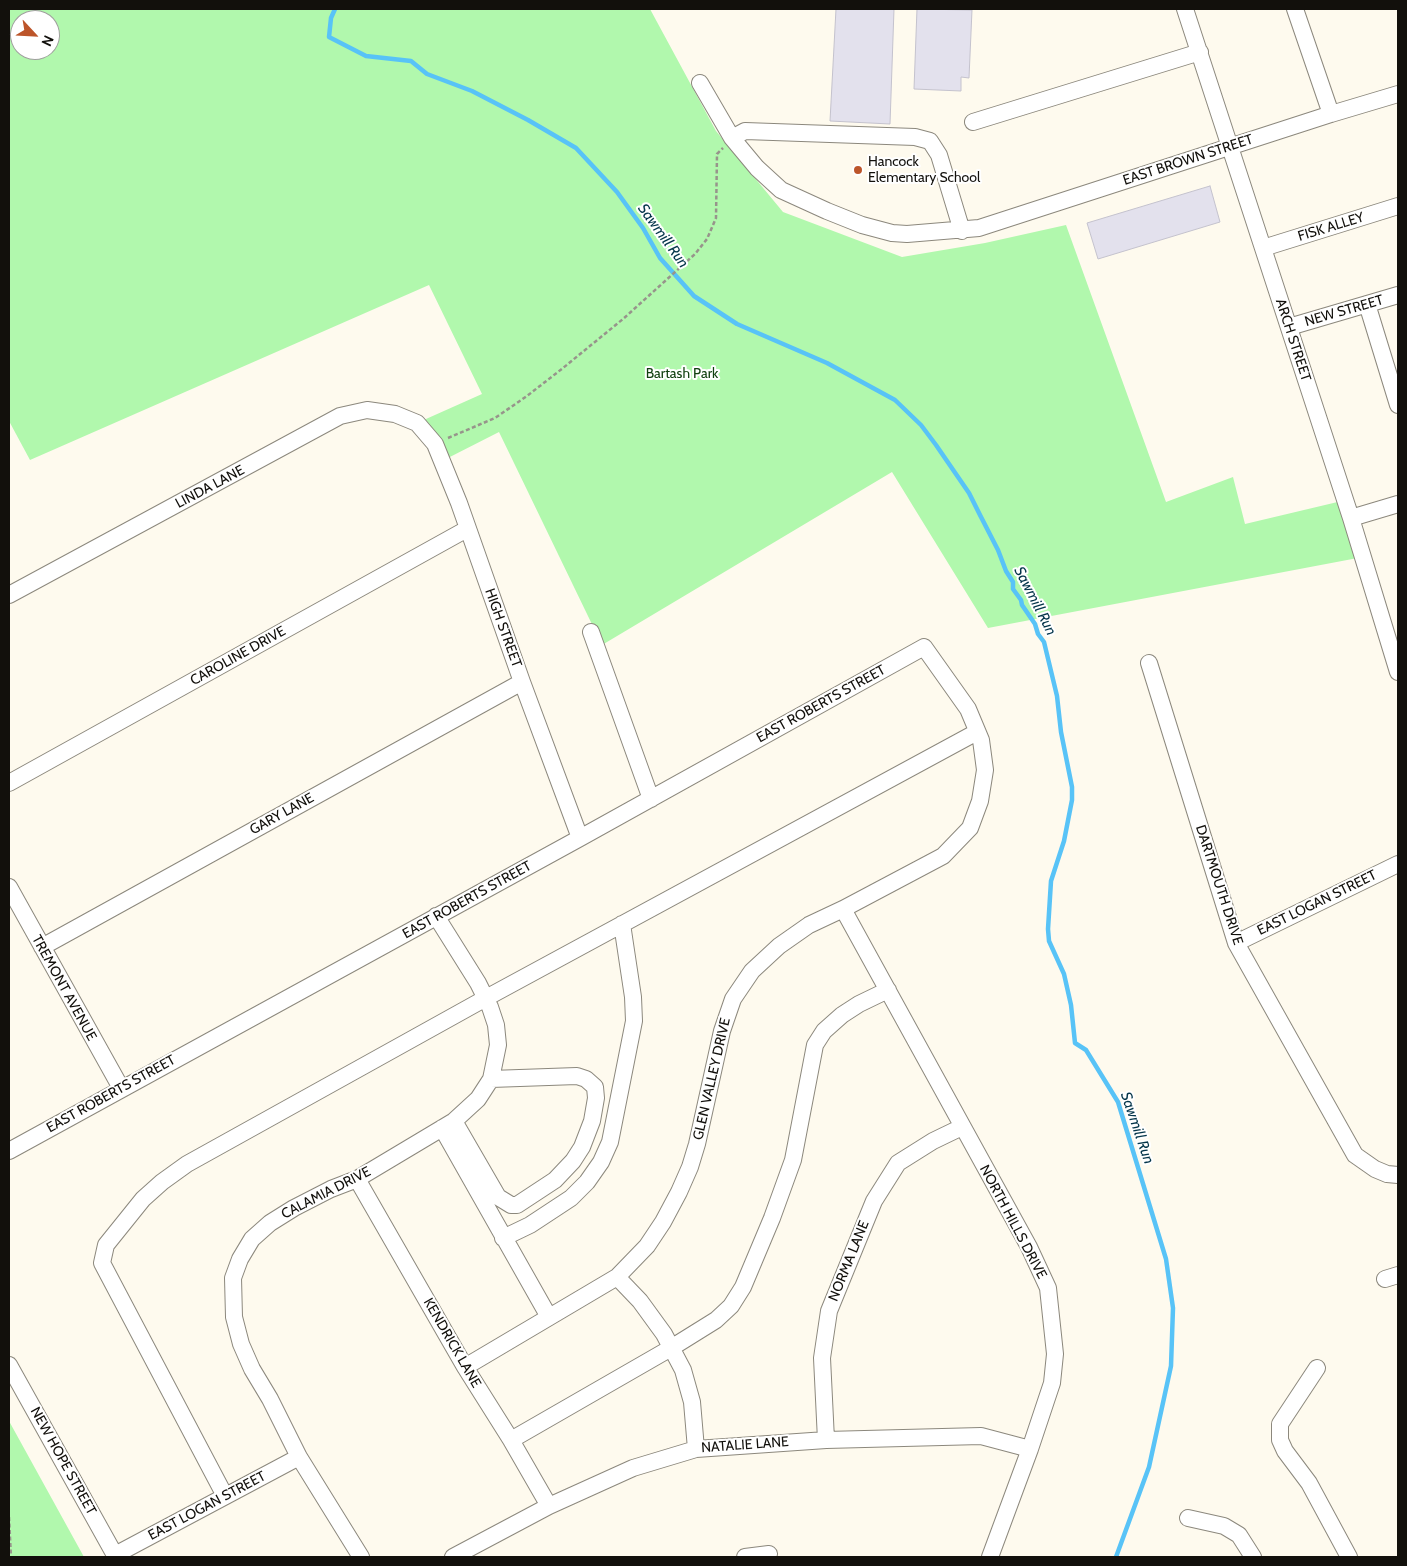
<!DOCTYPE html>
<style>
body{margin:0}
#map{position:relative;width:1407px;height:1566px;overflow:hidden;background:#fefaee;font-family:Cabin,sans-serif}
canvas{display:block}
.frame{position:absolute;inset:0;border:10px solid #12100c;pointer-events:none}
.north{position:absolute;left:10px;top:10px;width:50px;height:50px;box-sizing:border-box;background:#fff;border:1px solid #a09f9e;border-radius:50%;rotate:115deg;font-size:14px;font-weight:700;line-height:20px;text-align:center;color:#12100c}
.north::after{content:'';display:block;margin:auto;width:18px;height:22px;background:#bc552a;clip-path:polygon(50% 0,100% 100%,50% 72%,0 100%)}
</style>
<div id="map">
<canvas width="1407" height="1566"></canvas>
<div class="frame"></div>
<div class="north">N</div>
</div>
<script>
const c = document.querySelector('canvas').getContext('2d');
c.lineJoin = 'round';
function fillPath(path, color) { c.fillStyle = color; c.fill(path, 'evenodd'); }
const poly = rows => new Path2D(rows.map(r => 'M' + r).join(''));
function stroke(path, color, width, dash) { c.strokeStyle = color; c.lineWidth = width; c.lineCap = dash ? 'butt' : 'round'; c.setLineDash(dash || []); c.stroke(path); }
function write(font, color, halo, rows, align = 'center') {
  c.font = font + ' Cabin,sans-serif'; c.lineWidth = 4; c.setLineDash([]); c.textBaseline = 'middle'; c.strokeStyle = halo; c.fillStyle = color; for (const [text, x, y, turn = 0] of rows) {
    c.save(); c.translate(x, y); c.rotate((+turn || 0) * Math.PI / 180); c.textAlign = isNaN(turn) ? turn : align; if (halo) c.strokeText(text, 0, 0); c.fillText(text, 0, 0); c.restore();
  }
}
fillPath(poly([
 [9,9,650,9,716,131,783,212,902,257,985,243,1066,225,1166,502,1233,477,1245,524,1346,500,1363,557,988,628,892,472,602,645,499,432,442,461,417,423,482,394,429,285,30,460,9,421],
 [20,20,50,20,50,50,20,50],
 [9,1421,84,1557,9,1557]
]), '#b1f8ad');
stroke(poly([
 [335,9,331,18,329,37,366,56,411,61,427,74,472,91,528,120,576,148,617,192,643,228,660,258,694,296,737,324,827,363,895,400,921,425,936,445,969,493,980,515,998,550,1006,571,1013,582,1013,589,1021,600,1022,605,1035,624,1038,634,1044,642,1057,696,1061,732,1072,787,1072,800,1064,841,1051,881,1048,929,1049,941,1064,974,1071,1005,1075,1043,1086,1050,1118,1102,1166,1259,1173,1308,1171,1366,1149,1467,1116,1557]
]), '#58c3f7', 4.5);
const building = poly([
 [836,9,894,9,890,124,830,121,836,9],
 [917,9,972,10,969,78,961,77,961,91,914,89,917,9],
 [1210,186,1220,222,1098,259,1087,223,1210,186]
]);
fillPath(building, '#e3e1ed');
stroke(building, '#c4c2cd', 1);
const minor = poly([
 [1185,9,1351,518,1398,672],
 [1295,9,1331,114],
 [700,83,732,138,757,168,781,190,827,211,862,225,892,233,907,234,979,228,1331,114,1398,94],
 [973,122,1200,52],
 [732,138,745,131,915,137,930,141,939,155,962,231],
 [1263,248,1398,206],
 [1367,304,1398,405],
 [1289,327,1398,295],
 [1351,518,1398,504],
 [9,595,340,416,367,410,395,414,417,423,435,444,459,503,522,682,580,838],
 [591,632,651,799],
 [1149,663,1236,943,1355,1155,1375,1169,1387,1174,1398,1175],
 [9,783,467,529],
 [9,887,121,1088],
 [843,909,1029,1247,1048,1288,1055,1354,1052,1383,1030,1449,990,1557],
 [1236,943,1398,864],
 [42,947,522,682],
 [454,1121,498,1197,511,1205,517,1205,555,1180,573,1161,582,1147,592,1121,596,1098,595,1087,586,1079,577,1076,491,1079],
 [442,1128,549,1317],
 [9,1151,580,838,924,647,968,709,981,740,985,770,980,801,970,828,943,856,843,909,809,925,779,946,752,971,733,999,722,1031,697,1144,690,1167,679,1192,663,1222,647,1246,617,1277,465,1367],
 [357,1179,465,1367,511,1440,549,1506],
 [503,1238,530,1225,571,1198,587,1182,601,1162,610,1142,634,1021,633,997,622,924],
 [617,1277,640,1301,664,1334,683,1370,692,1402,696,1449],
 [1385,1279,1398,1275],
 [9,1365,116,1557],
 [1317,1368,1280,1424,1280,1440,1285,1451,1309,1483,1349,1557],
 [511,1440,671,1348,716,1320,731,1306,743,1287,772,1218,793,1160,815,1045,824,1031,842,1015,859,1004,888,990],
 [826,1440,822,1358,829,1311,874,1201,898,1163,933,1141,962,1127],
 [225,1496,102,1263,106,1245,143,1199,162,1182,187,1164,486,998,977,732],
 [1188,1518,1224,1526,1239,1535,1253,1557],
 [115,1555,299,1457],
 [361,1557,299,1457,270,1399,252,1369,241,1344,234,1317,233,1278,240,1259,252,1239,270,1223,294,1208,331,1189,357,1179,454,1121,478,1099,491,1079,498,1045,496,1025,490,1007,478,983,436,916],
 [453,1557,549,1506,633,1468,696,1449,826,1440,981,1436,1030,1449],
 [745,1557,769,1554]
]);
stroke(minor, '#8c887d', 18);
stroke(poly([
 [448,438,495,418,527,396,563,368,623,319,695,254,707,239,716,218,717,154,723,148],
 [9,1517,11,1557]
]), '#97948b', 2.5, [4, 2.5]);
stroke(minor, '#fff', 16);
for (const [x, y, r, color] of [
 [858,170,5,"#bc552a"]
]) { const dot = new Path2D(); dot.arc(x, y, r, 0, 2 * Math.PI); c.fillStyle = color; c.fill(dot); stroke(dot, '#fff', 2); }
write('14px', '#12100c', '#fff', [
 ["EAST BROWN STREET",1188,160,-18],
 ["FISK ALLEY",1331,227,-17],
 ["NEW STREET",1344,311,-16],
 ["ARCH STREET",1293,340,72],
 ["LINDA LANE",210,487,-28],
 ["HIGH STREET",503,628,70],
 ["CAROLINE DRIVE",238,656,-29],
 ["EAST ROBERTS STREET",821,704,-29],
 ["GARY LANE",282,814,-29],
 ["DARTMOUTH DRIVE",1219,885,72],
 ["EAST ROBERTS STREET",467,900,-29],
 ["EAST LOGAN STREET",1317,903,-26],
 ["TREMONT AVENUE",64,988,61],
 ["GLEN VALLEY DRIVE",712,1079,-77],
 ["EAST ROBERTS STREET",111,1094,-29],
 ["CALAMIA DRIVE",326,1193,-27],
 ["NORTH HILLS DRIVE",1013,1222,62],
 ["NORMA LANE",849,1261,-68],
 ["KENDRICK LANE",452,1343,60],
 ["NATALIE LANE",745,1445,-4],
 ["NEW HOPE STREET",63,1461,61],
 ["EAST LOGAN STREET",207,1506,-28]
]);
write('14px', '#12100c', '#fff', [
 ["Hancock",868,162],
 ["Elementary School",868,178]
], 'left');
write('14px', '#114010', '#fff', [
 ["Bartash Park",682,374]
]);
write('italic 15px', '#04354a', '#fff', [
 ["Sawmill Run",663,236,54],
 ["Sawmill Run",1035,601,63],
 ["Sawmill Run",1137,1128,71]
]);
</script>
